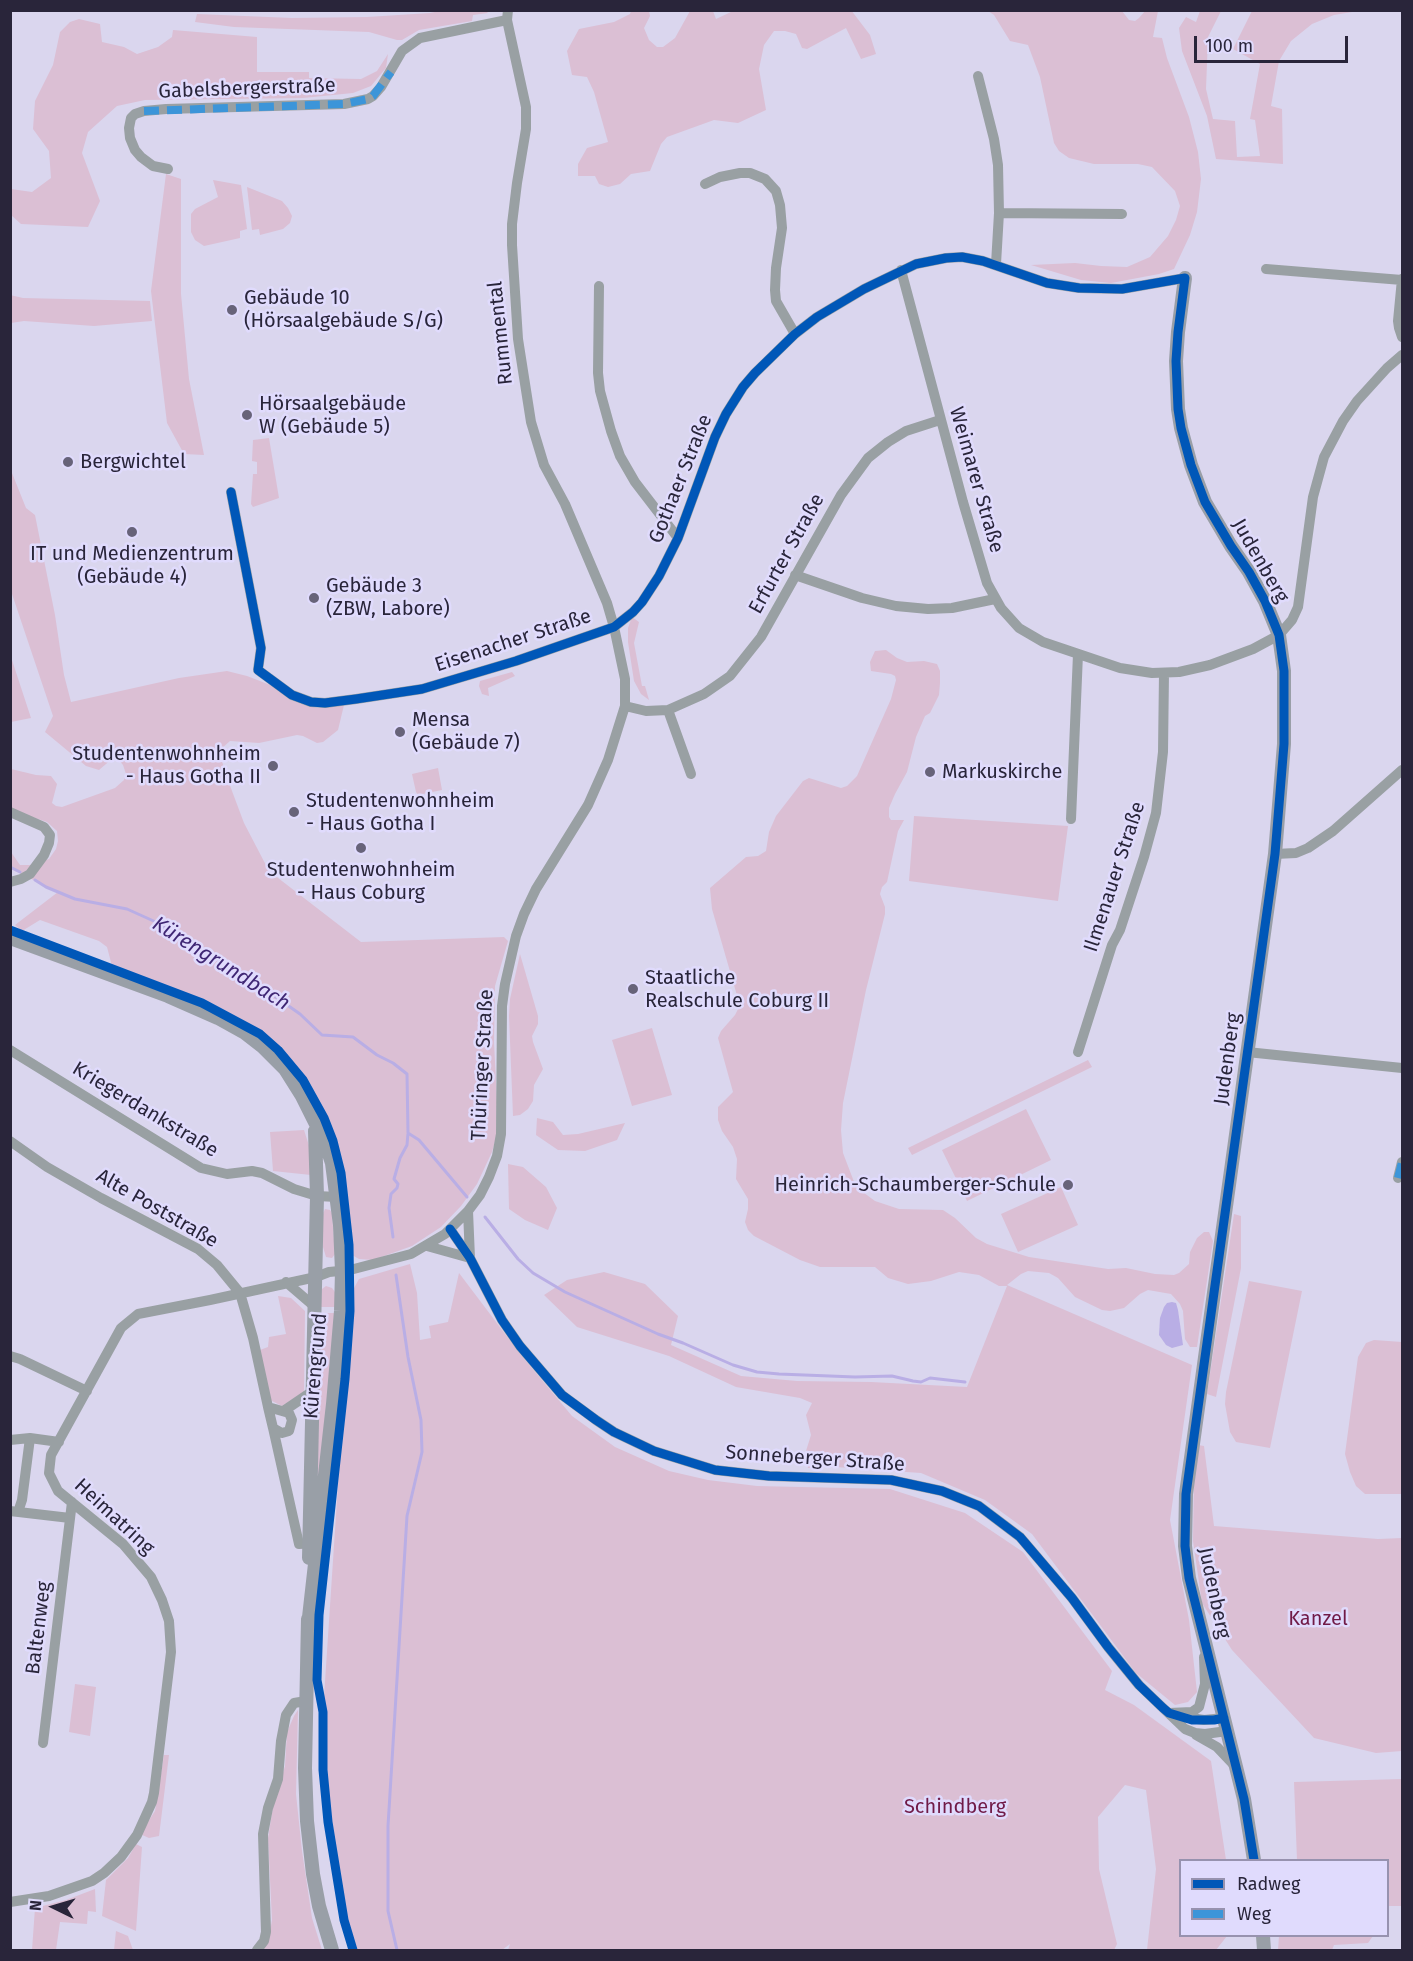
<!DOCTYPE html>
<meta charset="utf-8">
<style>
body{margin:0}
#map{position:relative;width:1413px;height:1961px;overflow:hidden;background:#dad6ee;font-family:"Fira Sans",sans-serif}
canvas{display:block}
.frame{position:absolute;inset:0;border:12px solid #29253a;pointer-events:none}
.legend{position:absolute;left:1179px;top:1859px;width:210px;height:78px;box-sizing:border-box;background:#e0dbfd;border:2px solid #9792af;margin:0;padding:8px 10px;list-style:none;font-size:18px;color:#29253a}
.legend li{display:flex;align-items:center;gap:12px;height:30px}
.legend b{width:30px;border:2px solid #9792af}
.north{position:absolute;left:24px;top:1877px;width:60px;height:60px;-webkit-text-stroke:4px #e0dbfd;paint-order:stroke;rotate:275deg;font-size:16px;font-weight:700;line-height:24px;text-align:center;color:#29253a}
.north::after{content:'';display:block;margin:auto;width:21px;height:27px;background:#29253a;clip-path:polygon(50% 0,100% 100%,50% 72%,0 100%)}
.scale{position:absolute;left:1194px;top:36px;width:154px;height:27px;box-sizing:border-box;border:3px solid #29253a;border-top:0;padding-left:8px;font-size:18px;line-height:21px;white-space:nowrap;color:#29253a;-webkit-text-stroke:4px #e0dbfd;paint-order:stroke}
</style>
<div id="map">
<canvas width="1413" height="1961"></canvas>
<div class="frame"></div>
<ul class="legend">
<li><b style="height:8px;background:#0057b8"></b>Radweg</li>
<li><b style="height:8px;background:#3c95d9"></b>Weg</li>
</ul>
<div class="north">N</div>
<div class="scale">100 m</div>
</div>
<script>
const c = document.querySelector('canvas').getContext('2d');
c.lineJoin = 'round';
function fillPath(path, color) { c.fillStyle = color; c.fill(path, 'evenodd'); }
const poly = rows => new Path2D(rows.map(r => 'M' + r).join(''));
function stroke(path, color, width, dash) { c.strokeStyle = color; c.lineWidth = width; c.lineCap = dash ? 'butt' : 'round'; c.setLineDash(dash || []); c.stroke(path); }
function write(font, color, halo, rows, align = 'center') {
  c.font = font + ' "Fira Sans",sans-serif'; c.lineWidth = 5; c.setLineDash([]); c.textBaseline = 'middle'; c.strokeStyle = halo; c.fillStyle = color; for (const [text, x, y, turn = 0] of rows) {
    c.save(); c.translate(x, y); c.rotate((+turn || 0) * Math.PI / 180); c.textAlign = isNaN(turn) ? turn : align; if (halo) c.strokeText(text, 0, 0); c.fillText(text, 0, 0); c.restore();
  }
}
fillPath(poly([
 [444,10,486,11,488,13,473,15,472,21,419,30,402,40,397,40,369,32,234,27,195,22,197,14,292,18,367,17,430,13],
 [851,10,870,35,876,54,861,59,846,28,807,49,802,48,796,34,785,31,774,31,764,45,759,69,766,110,738,123,714,120,667,137,661,144,650,171,631,174,620,184,608,187,599,184,595,176,578,176,578,164,587,148,608,142,594,92,587,77,572,75,567,51,579,29,614,22,630,14,631,11,649,11,650,16,644,28,649,40,657,47,663,47,675,38,690,11,713,11,716,19,733,11],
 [988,11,1122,11,1129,20,1135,21,1139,18,1145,11,1158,11,1153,37,1162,38,1167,58,1189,117,1198,152,1201,179,1197,212,1190,235,1174,269,1159,274,1111,283,1081,280,1031,265,1075,263,1101,266,1127,267,1150,257,1168,236,1176,220,1180,206,1175,191,1152,167,1138,164,1094,164,1069,158,1059,151,1054,143,1040,77,1028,45,1010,41,994,15],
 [1200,11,1221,11,1208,37,1206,89,1213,119,1235,121,1237,157,1260,156,1255,120,1250,119,1260,64,1233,49,1252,11,1358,11,1334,15,1312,24,1291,41,1279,61,1271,106,1282,109,1283,164,1216,159,1207,116,1182,51,1179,28,1186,17,1196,22],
 [79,19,100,24,102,42,124,47,137,54,158,47,172,37,173,30,257,37,257,72,309,72,309,78,361,79,377,71,388,54,386,68,371,86,353,93,303,98,145,100,117,106,88,132,82,153,100,201,88,227,21,224,11,215,11,189,32,192,51,178,49,151,33,129,35,101,53,65,60,32,70,22],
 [166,174,181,179,181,294,189,379,204,455,184,454,167,423,151,291],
 [213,180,241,185,247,229,240,231,240,238,204,246,195,240,191,232,191,214,195,209,218,197],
 [247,187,282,201,288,208,292,216,290,223,283,229,260,235,259,229,252,230],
 [10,295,23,298,150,301,152,321,94,326,24,321,11,323],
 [269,438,279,498,253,507,251,504,253,474,257,474,257,462,252,461,253,440],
 [10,468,26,508,35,515,55,615,64,675,71,702,179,678,227,671,247,676,278,688,291,700,305,705,318,708,344,705,338,730,323,742,317,743,303,736,297,735,259,743,230,741,221,749,220,754,226,775,244,823,269,871,361,942,504,937,508,941,495,986,494,1042,497,1102,496,1138,492,1152,477,1184,461,1206,441,1227,412,1246,373,1260,359,1259,352,1255,347,1194,343,1169,331,1128,322,1106,298,1068,275,1043,261,1032,213,1004,112,966,107,947,99,941,40,920,22,931,15,925,58,892,11,869,11,852,20,865,30,865,49,859,56,849,58,841,57,831,47,822,11,810,11,769,36,775,51,776,57,784,52,803,56,806,62,807,115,788,124,780,126,774,123,765,118,759,113,758,99,770,86,766,45,732,53,716,11,591],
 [632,617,639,622,634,643,642,686,645,686,649,700,641,694,634,681,628,642,628,628],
 [886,650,897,658,907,662,924,661,937,664,940,671,940,683,939,695,930,713,925,716,916,737,907,772,895,794,889,808,889,817,891,820,904,820,898,831,887,882,882,887,880,894,885,907,885,914,866,990,843,1103,841,1130,843,1153,856,1187,875,1201,899,1209,943,1210,955,1218,976,1238,987,1244,1029,1257,1108,1269,1126,1268,1155,1274,1174,1275,1179,1273,1189,1264,1190,1252,1197,1238,1204,1232,1209,1232,1213,1241,1197,1347,1190,1347,1185,1339,1183,1311,1180,1304,1171,1294,1148,1290,1140,1294,1124,1308,1110,1311,1102,1310,1075,1297,1058,1278,1049,1273,1028,1271,1021,1274,1007,1285,1192,1365,1170,1520,1189,1620,1197,1692,1188,1702,1175,1705,1136,1673,1032,1534,985,1500,921,1473,836,1467,808,1468,806,1451,811,1435,806,1415,812,1403,800,1398,736,1387,669,1356,577,1327,544,1295,567,1280,604,1272,645,1284,678,1316,671,1345,741,1376,797,1381,871,1382,967,1387,1007,1286,999,1286,979,1275,959,1272,931,1281,908,1284,888,1278,875,1267,820,1267,800,1260,754,1236,748,1230,745,1222,748,1209,748,1199,736,1179,737,1159,733,1147,722,1131,718,1120,718,1107,733,1092,718,1038,721,1031,735,1015,738,1009,738,999,712,909,710,888,746,857,758,856,766,851,769,832,776,816,803,781,809,778,841,788,847,786,857,776,891,699,896,680,895,676,891,674,871,671,870,662,875,651],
 [11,657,31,718,11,722,10,722],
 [512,672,515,676,488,688,489,696,482,694,479,686,480,681],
 [438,768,442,790,418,795,416,792,412,774],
 [914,816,1068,826,1058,901,909,881],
 [520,954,538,1016,538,1024,532,1036,533,1042,543,1069,534,1085,533,1101,528,1109,520,1115,513,1116,509,1016,510,999],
 [652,1028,672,1095,632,1106,612,1040],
 [1088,1060,1092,1067,912,1155,908,1148],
 [1026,1109,1051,1160,967,1201,942,1150],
 [537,1118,553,1122,563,1135,578,1134,625,1123,617,1140,585,1151,558,1150,536,1135],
 [304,1130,311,1152,311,1175,273,1171,270,1132],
 [508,1164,523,1167,546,1187,557,1208,548,1230,525,1220,509,1209],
 [1061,1187,1078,1225,1018,1252,1001,1214],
 [325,1209,330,1210,332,1213,335,1254,332,1258,326,1257,323,1247,323,1214],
 [1234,1214,1241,1216,1241,1268,1216,1397,1207,1394],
 [410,1264,417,1293,420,1340,431,1338,429,1326,448,1322,459,1273,521,1355,572,1416,615,1447,669,1471,708,1480,757,1486,890,1489,965,1513,1023,1552,1112,1671,1105,1690,1134,1705,1211,1761,1226,1860,1180,1860,1180,1936,1227,1936,1216,1950,1147,1950,1156,1869,1146,1790,1125,1785,1098,1817,1099,1869,1117,1944,1114,1950,508,1950,510,1944,502,1950,354,1950,344,1920,328,1822,323,1712,345,1379,354,1288,359,1279],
 [1249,1281,1302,1291,1270,1448,1236,1442,1230,1432,1225,1404,1226,1392],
 [326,1286,332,1288,335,1292,336,1307,320,1307,322,1289],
 [278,1296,291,1298,305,1311,304,1392,282,1406,270,1400,260,1350,268,1347,269,1337,286,1334],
 [320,1313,335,1313,317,1508],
 [1374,1340,1402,1342,1402,1494,1365,1494,1356,1486,1350,1472,1345,1454,1358,1357,1366,1343],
 [1198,1445,1204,1446,1214,1526,1378,1539,1402,1538,1402,1751,1376,1753,1314,1738,1232,1650,1202,1603,1193,1541,1194,1480],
 [75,1684,96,1687,90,1736,69,1732],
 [298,1710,296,1794,302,1851,312,1918,322,1950,261,1950,268,1943,272,1920,268,1838,273,1807,285,1766,287,1732,294,1716],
 [164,1755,169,1755,159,1836,149,1838,140,1834,155,1811],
 [1402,1779,1402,1906,1388,1906,1388,1860,1297,1860,1294,1782],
 [136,1844,142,1847,136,1931,102,1916,106,1880,128,1858],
 [95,1889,96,1912,88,1911,87,1924,60,1922,56,1950,32,1950,35,1908,66,1900],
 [116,1931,128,1936,133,1950,114,1950],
 [1279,1936,1373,1936,1368,1943,1334,1945,1332,1950,1278,1950]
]), '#dbbfd4');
fillPath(poly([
 [1172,1302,1176,1303,1178,1310,1183,1345,1172,1348,1166,1345,1159,1335,1160,1318,1164,1307,1167,1303]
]), '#b9aee5');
stroke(poly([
 [10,867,20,872],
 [35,880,46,887,75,899,127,909,158,923,188,945,226,962,300,1014,322,1035,353,1037,377,1055,393,1063,407,1074,408,1133,407,1145,400,1158,394,1179,398,1184,397,1188,391,1194,389,1208,393,1237],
 [408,1133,419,1140,467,1197],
 [485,1217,518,1259,533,1273,565,1292,658,1334,683,1343,733,1365,757,1372,779,1374,855,1377,892,1376,913,1381,921,1382,930,1378,965,1382],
 [396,1275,408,1357,421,1420,422,1452,407,1516,388,1826,388,1911,397,1950]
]), '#b9aee5', 3);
stroke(poly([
 [978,76,994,139,998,165,999,213,996,264],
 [168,169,153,166,141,157,135,150,130,138,129,128,131,118,135,114,144,111,166,109,344,104,368,99,373,96,381,87,402,51,420,38,507,20],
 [705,184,720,177,740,173,750,173,765,179,776,191,780,205,782,228,776,268,775,290,776,301,795,334],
 [999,213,1122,214],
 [1266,269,1402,280],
 [901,270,963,502,987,583,1001,608,1019,628,1043,642,1120,668,1152,673,1179,672,1210,665,1253,649,1279,635,1292,620,1298,607,1313,497,1324,457,1343,421,1357,401,1387,368,1402,355],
 [1402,279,1398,321,1399,328,1402,337],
 [599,286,598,373,600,391,611,431,620,456,635,482,678,538],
 [231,492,261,648,258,670,292,695,311,702,325,703,356,699,422,689,516,661,614,627,633,612,642,602,659,576,678,538,715,437,726,414,743,387,755,373,795,334,817,317,864,289,916,264,946,258,962,257,983,261,1047,283,1079,288,1122,289,1185,278],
 [795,575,862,598,896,606,928,609,952,608,995,599],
 [625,706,646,711,668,710,704,694,730,676,761,637,841,495,868,458,888,442,906,431,940,420],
 [668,710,691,774],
 [10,812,44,827,50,835,49,843,44,855,30,874,21,879,10,882],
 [1071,819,1078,654],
 [1275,854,1296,853,1308,848,1333,831,1402,770],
 [10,1050,201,1168,227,1174,252,1171,262,1173,294,1189,317,1196,337,1197],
 [1078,1052,1112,945,1120,930,1144,857,1156,813,1163,752,1164,673],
 [1247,1052,1402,1068],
 [10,1141,47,1167,101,1198,198,1249,217,1265,240,1293,253,1338,268,1407,289,1413,292,1420,289,1431,282,1433,273,1428,268,1407],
 [1398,1178,1402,1162],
 [468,1211,470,1258],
 [450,1229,470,1258,502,1320,520,1346,562,1395,596,1420,614,1432,654,1451,715,1470,769,1476,891,1480,942,1491,979,1506,1020,1537,1072,1598,1108,1647,1139,1685,1185,1729,1195,1733,1205,1734,1227,1731],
 [427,1246,470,1258],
 [286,1282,315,1307],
 [10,1356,20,1359,87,1391],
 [285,1410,313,1391],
 [273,1428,299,1544,315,1543],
 [10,1440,30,1438,59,1442],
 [10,1511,70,1518],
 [18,1512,22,1500,30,1438],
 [1169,1713,1192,1712,1199,1707,1205,1684,1204,1657],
 [1178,1716,1204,1720,1224,1718],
 [1196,1735,1217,1747,1235,1766],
 [43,1743,72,1502],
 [10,1902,49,1896,92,1881,104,1873,121,1857,137,1835,152,1802,154,1793,171,1652,169,1621,162,1600,151,1577,123,1544,58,1491,49,1473,51,1455,121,1328,138,1314,210,1300,316,1277,329,1272,350,1270,411,1254,445,1234,468,1211,480,1195,489,1177,497,1156,501,1134,502,1006,505,984,516,936,524,914,536,889,588,805,608,760,625,706,625,679,614,627,607,603,565,504,544,465,531,422,518,339,512,245,512,224,517,183,526,129,526,107,507,20,508,10],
 [257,1950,264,1941,266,1932,263,1834,268,1808,278,1779,281,1741,286,1715,294,1703,306,1701]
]), '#99a0a3', 10);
stroke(poly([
 [1185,278,1178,332,1176,361,1178,409,1181,428,1191,465,1205,502,1231,546,1249,572,1265,601,1279,635,1284,671,1284,744,1275,854,1186,1494,1185,1546,1189,1578,1244,1799,1254,1860],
 [10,938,168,996,218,1018,245,1033,263,1047,285,1069,302,1096,325,1142,332,1163,340,1225,342,1271,341,1311,333,1404,308,1626],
 [309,1558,317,1196,315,1131],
 [308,1619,305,1768,307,1821,313,1874,319,1906,332,1950],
 [1263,1936,1264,1950]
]), '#999fa7', 14);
stroke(poly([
 [144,111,344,104,368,99,373,96,391,72],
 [1398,1178,1402,1162]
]), '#3c95d9', 8, [15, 8]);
stroke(poly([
 [231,492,261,648,258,670,292,695,311,702,325,703,356,699,422,689,516,661,614,627,633,612,642,602,659,576,678,538,715,437,726,414,743,387,755,373,795,334,817,317,864,289,916,264,946,258,962,257,983,261,1047,283,1079,288,1122,289,1185,278,1178,332,1176,361,1178,409,1181,428,1191,465,1205,502,1231,546,1249,572,1265,601,1279,635,1284,671,1284,744,1275,854,1186,1494,1185,1546,1189,1578,1244,1799,1254,1860],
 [10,930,202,1003,260,1034,278,1050,303,1080,324,1118,333,1141,341,1173,349,1245,350,1311,345,1379,319,1615,317,1680,323,1712,323,1770,328,1822,344,1920,353,1950],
 [450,1229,470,1258,502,1320,520,1346,562,1395,596,1420,614,1432,654,1451,715,1470,769,1476,891,1480,942,1491,979,1506,1020,1537,1072,1598,1108,1647,1139,1685,1163,1708,1169,1713,1192,1720,1214,1720,1224,1718]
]), '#0057b8', 9);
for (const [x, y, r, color] of [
 [232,310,6,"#676379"],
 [247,415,6,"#676379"],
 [68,462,6,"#676379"],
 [132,532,6,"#676379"],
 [314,598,6,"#676379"],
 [400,732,6,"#676379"],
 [273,766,6,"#676379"],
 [930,772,6,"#676379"],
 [294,812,6,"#676379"],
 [361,848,6,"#676379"],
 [633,989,6,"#676379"],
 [1068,1185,6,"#676379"]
]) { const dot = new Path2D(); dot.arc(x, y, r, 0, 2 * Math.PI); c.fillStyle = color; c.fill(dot); stroke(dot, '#e0dbfd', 2); }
write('20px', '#29253a', '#e0dbfd', [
 ["Gabelsbergerstraße",247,89,-2],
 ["Rummental",501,333,-96],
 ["Gothaer Straße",681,479,-68],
 ["Weimarer Straße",976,480,74],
 ["Erfurter Straße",787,554,-61],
 ["Judenberg",1260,561,60],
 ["Eisenacher Straße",513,641,-18],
 ["Ilmenauer Straße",1115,877,-72],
 ["Judenberg",1228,1059,-82],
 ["Thüringer Straße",483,1065,-87],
 ["Kriegerdankstraße",145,1110,31],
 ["Alte Poststraße",157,1209,30],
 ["Kürengrund",316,1366,-85],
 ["Sonneberger Straße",815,1459,4],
 ["Heimatring",114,1517,43],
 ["Judenberg",1214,1593,78],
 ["Baltenweg",39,1628,-83]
]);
write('20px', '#29253a', '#e0dbfd', [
 ["Gebäude 10",244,298],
 ["(Hörsaalgebäude S/G)",244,321],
 ["Hörsaalgebäude",259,404],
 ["W (Gebäude 5)",259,427],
 ["Bergwichtel",80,462],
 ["IT und Medienzentrum",132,554,"center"],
 ["(Gebäude 4)",132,577,"center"],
 ["Gebäude 3",326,586],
 ["(ZBW, Labore)",326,609],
 ["Mensa",412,720],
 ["(Gebäude 7)",412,743],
 ["Studentenwohnheim",261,754,"right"],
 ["- Haus Gotha II",261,777,"right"],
 ["Markuskirche",942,772],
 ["Studentenwohnheim",306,801],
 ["- Haus Gotha I",306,824],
 ["Studentenwohnheim",361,870,"center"],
 ["- Haus Coburg",361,893,"center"],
 ["Staatliche",645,978],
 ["Realschule Coburg II",645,1001],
 ["Heinrich-Schaumberger-Schule",1056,1185,"right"]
], 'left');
write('20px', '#701a47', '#e0dbfd', [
 ["Kanzel",1318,1619],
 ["Schindberg",955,1807]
]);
write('italic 21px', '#3f2674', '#e0dbfd', [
 ["Kürengrundbach",221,964,32]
]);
</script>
